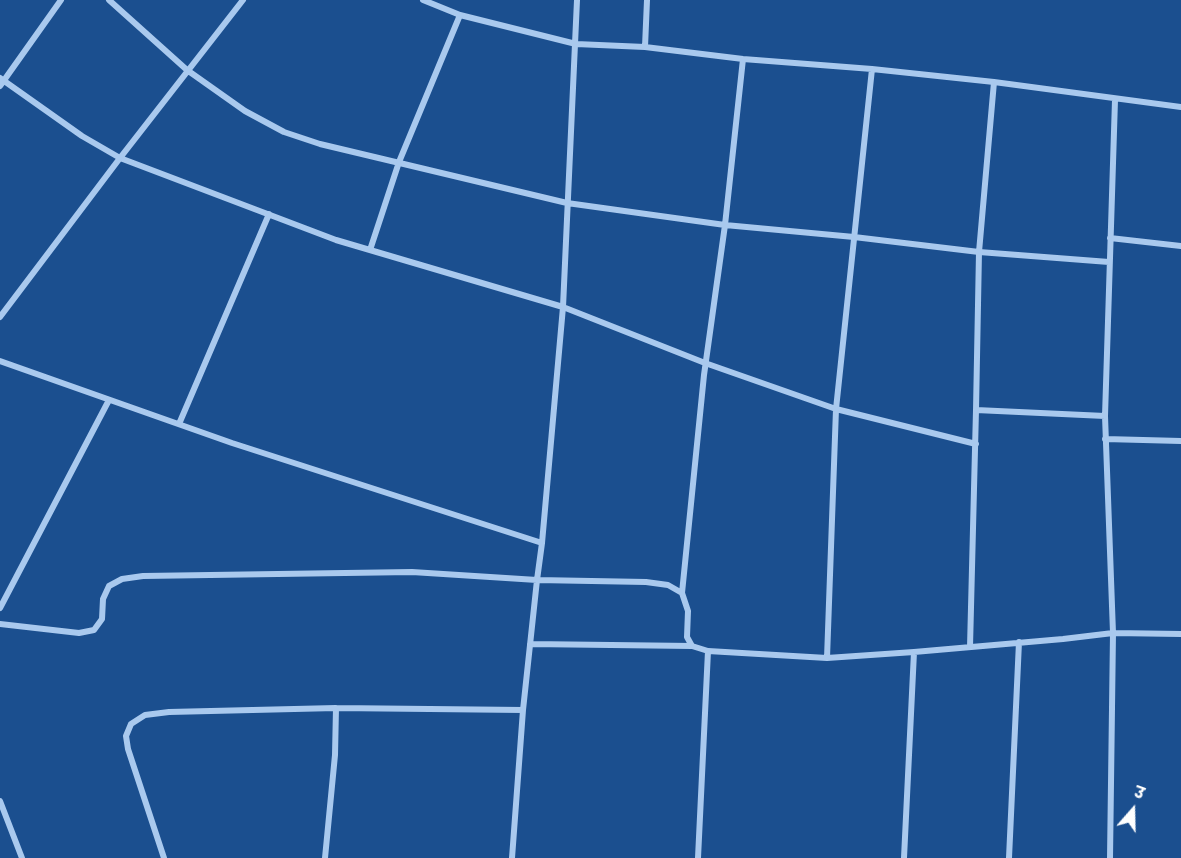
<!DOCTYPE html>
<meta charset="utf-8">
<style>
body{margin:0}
#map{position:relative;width:1181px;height:858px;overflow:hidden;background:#1b4f8f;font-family:Poppins,"Noto Sans Devanagari",sans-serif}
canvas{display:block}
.north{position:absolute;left:1103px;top:780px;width:60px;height:60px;-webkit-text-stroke:4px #1b4f8f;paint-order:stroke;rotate:20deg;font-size:16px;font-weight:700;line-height:24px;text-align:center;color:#fff}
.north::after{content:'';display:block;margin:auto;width:21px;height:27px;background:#fff;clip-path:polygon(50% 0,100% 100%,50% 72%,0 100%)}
</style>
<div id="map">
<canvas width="1181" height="858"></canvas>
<div class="north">उ</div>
</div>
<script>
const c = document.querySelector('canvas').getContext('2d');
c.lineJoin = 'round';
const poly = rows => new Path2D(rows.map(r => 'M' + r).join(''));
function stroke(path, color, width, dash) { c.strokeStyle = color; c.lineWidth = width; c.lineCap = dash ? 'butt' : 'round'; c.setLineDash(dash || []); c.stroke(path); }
stroke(poly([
 [109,0,187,70,245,111,284,132,320,144,567,203,725,225,854,237,979,252,1109,262],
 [423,0,460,15,576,44,645,47,743,59,872,69,994,82,1181,107],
 [645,47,647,0],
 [0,78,82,136,120,158,336,240,563,307,705,363,836,409,976,444],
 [0,86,61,0],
 [1110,238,1181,246],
 [370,250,399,162,460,15],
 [0,317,120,158,243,0],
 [0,361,232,443,542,543],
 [976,410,1105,416],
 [179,424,269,214],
 [1105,439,1181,441],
 [682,593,704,375,725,225,743,59],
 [0,608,109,400],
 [0,624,79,633,94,630,102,619,103,599,109,586,122,579,143,576,412,572,537,580,646,582,668,585,682,593,688,611,687,637,692,646,708,651,827,658,914,652,1063,639,1113,633,1181,634],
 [530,644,692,646],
 [970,647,976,410,979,252,994,82],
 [827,658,836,409,872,69],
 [0,801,22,858],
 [164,858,128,749,126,736,131,724,145,715,169,712,336,708,523,710],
 [325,858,335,755,336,708],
 [512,858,523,710,537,580,542,543,563,307,577,0],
 [698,858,708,651],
 [904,858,914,652],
 [1009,858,1019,642],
 [1110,858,1113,633,1105,416,1115,100]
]), '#a9c9ee', 6);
</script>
